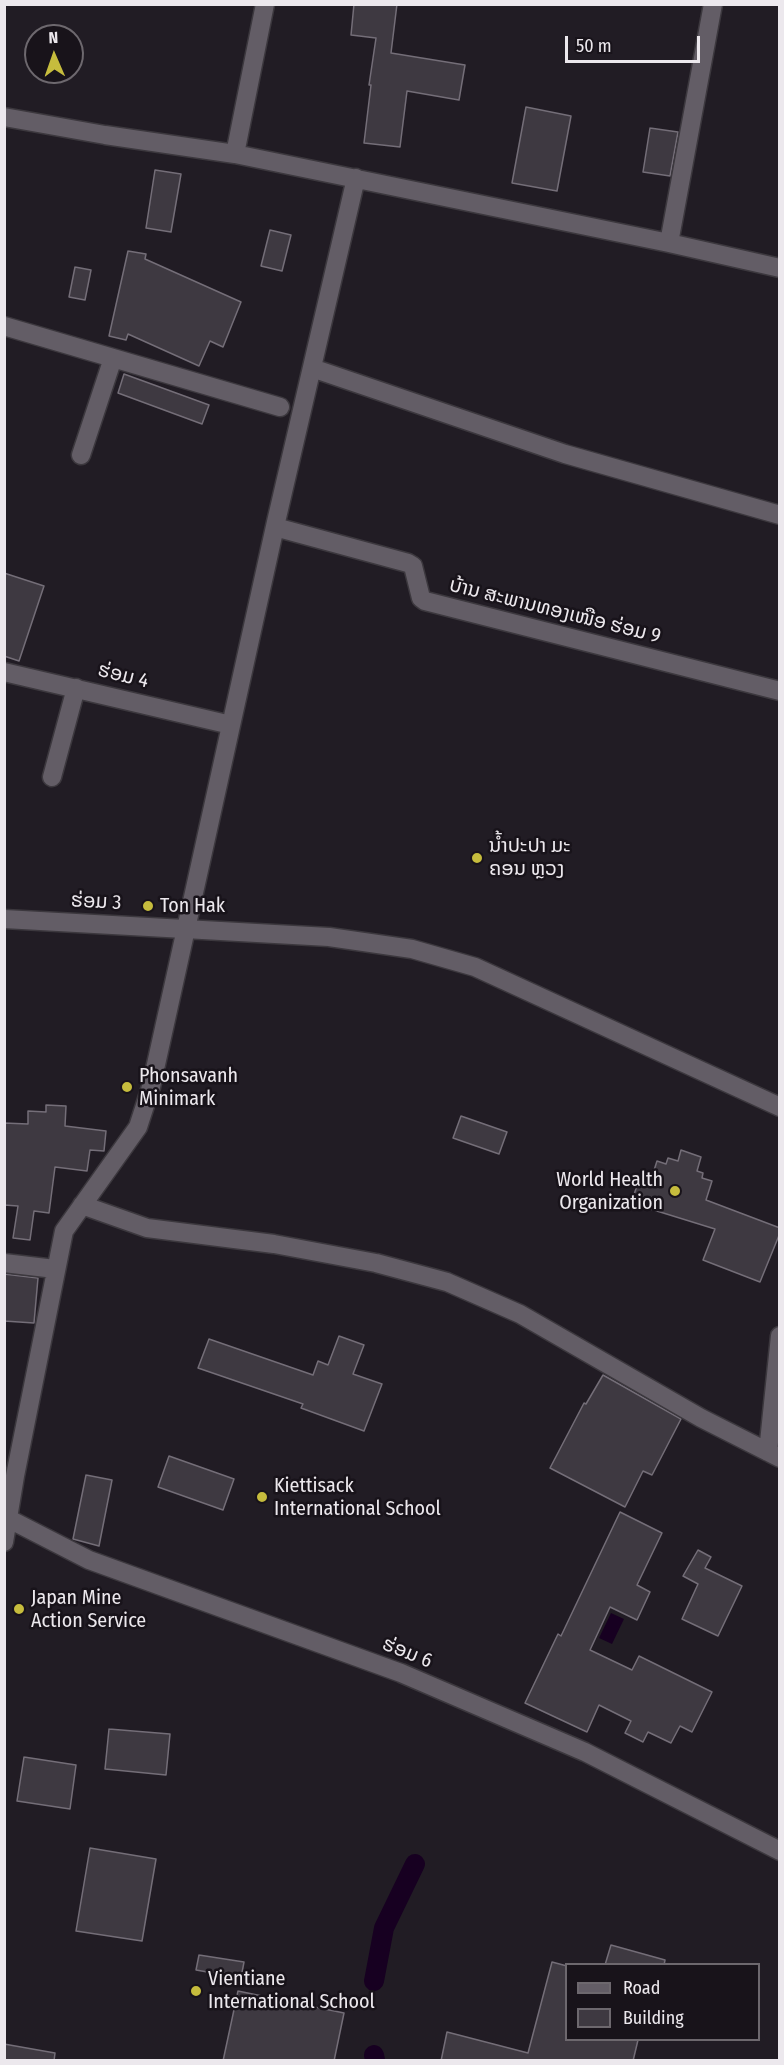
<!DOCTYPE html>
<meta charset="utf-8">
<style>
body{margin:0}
#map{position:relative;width:784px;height:2065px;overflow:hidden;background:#211c24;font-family:"Fira Sans Condensed",sans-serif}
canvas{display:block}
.frame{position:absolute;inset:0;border:6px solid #ece8ed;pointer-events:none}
.legend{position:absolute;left:565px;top:1963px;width:195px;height:78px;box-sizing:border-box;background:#18131a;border:2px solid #6d686e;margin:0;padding:8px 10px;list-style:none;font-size:18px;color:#ece8ed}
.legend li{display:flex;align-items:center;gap:12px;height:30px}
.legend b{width:30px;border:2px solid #6d686e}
.north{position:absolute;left:24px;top:24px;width:60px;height:60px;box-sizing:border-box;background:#18131a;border:2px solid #6d686e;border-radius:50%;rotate:358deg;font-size:16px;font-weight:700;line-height:24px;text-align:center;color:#ece8ed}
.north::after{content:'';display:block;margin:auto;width:21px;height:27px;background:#c6bc3d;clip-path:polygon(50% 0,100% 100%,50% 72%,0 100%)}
.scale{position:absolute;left:565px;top:36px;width:135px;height:27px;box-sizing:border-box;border:3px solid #ece8ed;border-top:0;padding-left:8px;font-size:18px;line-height:21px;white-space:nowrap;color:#ece8ed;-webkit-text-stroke:4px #18131a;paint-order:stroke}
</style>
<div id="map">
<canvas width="784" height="2065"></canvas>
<div class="frame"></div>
<ul class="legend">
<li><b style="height:8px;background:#635d66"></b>Road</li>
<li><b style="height:16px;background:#3e3941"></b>Building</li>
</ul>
<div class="north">N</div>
<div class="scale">50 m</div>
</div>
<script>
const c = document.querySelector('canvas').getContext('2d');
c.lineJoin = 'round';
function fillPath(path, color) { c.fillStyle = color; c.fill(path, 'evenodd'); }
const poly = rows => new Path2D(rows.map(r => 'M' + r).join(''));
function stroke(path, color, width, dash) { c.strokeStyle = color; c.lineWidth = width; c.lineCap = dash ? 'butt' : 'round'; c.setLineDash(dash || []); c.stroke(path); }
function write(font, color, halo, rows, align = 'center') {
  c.font = font + ' "Fira Sans Condensed","Noto Sans Lao",sans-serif'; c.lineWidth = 5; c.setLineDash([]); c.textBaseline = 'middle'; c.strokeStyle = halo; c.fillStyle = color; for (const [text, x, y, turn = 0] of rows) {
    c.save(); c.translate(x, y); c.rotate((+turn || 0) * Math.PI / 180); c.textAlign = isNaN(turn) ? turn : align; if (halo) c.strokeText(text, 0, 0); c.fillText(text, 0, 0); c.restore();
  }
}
fillPath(poly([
 [611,1613,624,1619,612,1644,599,1638]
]), '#170021');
stroke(poly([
 [374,1981,384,1928,415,1864],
 [374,2055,375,2060]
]), '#170021', 20);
const building = poly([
 [354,4,397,4,391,53,465,65,459,100,407,91,400,147,364,143,371,85,369,85,376,38,351,35,354,4],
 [526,107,571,116,557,191,512,183,526,107],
 [650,128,678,132,670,176,643,172,650,128],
 [155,170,181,174,171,232,146,228,155,170],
 [270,230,291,235,282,271,261,266,270,230],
 [128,251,146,254,145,259,241,302,223,347,210,341,199,366,128,334,126,340,109,336,128,251],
 [75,267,91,270,85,300,69,297,75,267],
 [124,374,209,405,202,424,118,393,124,374],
 [4,573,44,586,19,661,4,656,4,573],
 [46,1105,66,1106,65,1126,106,1131,104,1151,90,1150,87,1171,55,1167,49,1213,34,1211,30,1240,13,1238,18,1206,4,1205,4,1123,28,1124,28,1111,46,1112,46,1105],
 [461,1116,507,1132,499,1154,453,1138,461,1116],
 [681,1150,701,1157,697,1171,703,1173,702,1178,712,1181,706,1200,780,1228,780,1233,760,1282,703,1260,715,1229,631,1203,638,1183,649,1186,657,1161,666,1164,668,1158,678,1161,681,1150],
 [4,1274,38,1278,34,1323,4,1321,4,1274],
 [339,1336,364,1345,353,1374,382,1384,364,1431,301,1408,303,1404,198,1368,209,1339,313,1375,318,1361,328,1365,339,1336],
 [603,1375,681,1419,652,1475,643,1471,625,1507,550,1468,584,1403,586,1404,603,1375],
 [169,1456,234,1479,223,1510,158,1487,169,1456],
 [86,1475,112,1480,99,1546,73,1539,86,1475],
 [620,1512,662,1533,637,1585,650,1592,637,1620,610,1607,590,1650,632,1670,639,1656,712,1692,692,1732,680,1726,671,1743,648,1732,643,1742,625,1733,631,1721,599,1705,587,1732,525,1703,558,1634,561,1636,620,1512],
 [698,1550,711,1557,705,1568,742,1586,718,1636,682,1619,698,1584,683,1576,698,1550],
 [109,1729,170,1734,166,1775,105,1769,109,1729],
 [24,1757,76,1765,70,1809,17,1801,24,1757],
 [90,1848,156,1859,142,1941,76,1931,90,1848],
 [611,1945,665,1960,664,1965,605,1965,611,1945],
 [199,1955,244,1962,241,1978,196,1970,199,1955],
 [552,1962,567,1966,567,2040,638,2040,633,2061,441,2061,447,2032,528,2053,552,1962],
 [238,1991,344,2013,334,2061,223,2061,238,1991],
 [4,2044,55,2053,54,2061,4,2061,4,2044]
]);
fillPath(building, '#3e3941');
stroke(building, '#746e78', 1.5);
const minor = poly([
 [4,117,105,135,235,154,669,243,713,4],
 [235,154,265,4],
 [669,243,780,268],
 [4,326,113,358,81,455],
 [113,358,280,407],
 [312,368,565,454,780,515],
 [275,527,408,563,413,566,421,598,425,601,780,691],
 [4,672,231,725],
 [52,777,76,688],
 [4,919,329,937,412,949,475,967,780,1107],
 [82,1205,147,1228,274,1244,376,1263,447,1282,520,1314,701,1418,780,1458],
 [4,1263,55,1269],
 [768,1452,780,1336],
 [9,1519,89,1560,401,1673,585,1752,780,1851],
 [4,1542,15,1476,64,1231,138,1127,151,1087,276,522,356,178]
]);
stroke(minor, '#3c383e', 21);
stroke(minor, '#635d66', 18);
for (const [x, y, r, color] of [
 [477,858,6,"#c6bc3d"],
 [148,906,6,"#c6bc3d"],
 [127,1087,6,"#c6bc3d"],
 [675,1191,6,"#c6bc3d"],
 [262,1497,6,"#c6bc3d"],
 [19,1609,6,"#c6bc3d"],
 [196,1991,6,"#c6bc3d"]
]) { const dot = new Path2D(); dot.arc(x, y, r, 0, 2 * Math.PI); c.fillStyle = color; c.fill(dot); stroke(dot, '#18131a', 2); }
write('20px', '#ece8ed', '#18131a', [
 ["ບ້ານ ສະພານທອງເໜືອ ຮ່ອມ 9",555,611,14],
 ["ຮ່ອມ 4",123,676,14],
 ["ຮ່ອມ 3",96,902,3],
 ["ຮ່ອມ 6",407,1653,22]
]);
write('20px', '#ece8ed', '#18131a', [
 ["ນ້ຳປະປາ ມະ",489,846],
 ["ຄອນ ຫຼວງ",489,869],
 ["Ton Hak",160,906],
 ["Phonsavanh",139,1076],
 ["Minimark",139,1099],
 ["World Health",663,1180,"right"],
 ["Organization",663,1203,"right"],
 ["Kiettisack",274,1486],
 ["International School",274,1509],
 ["Japan Mine",31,1598],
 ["Action Service",31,1621],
 ["Vientiane",208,1979],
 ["International School",208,2002]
], 'left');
</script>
